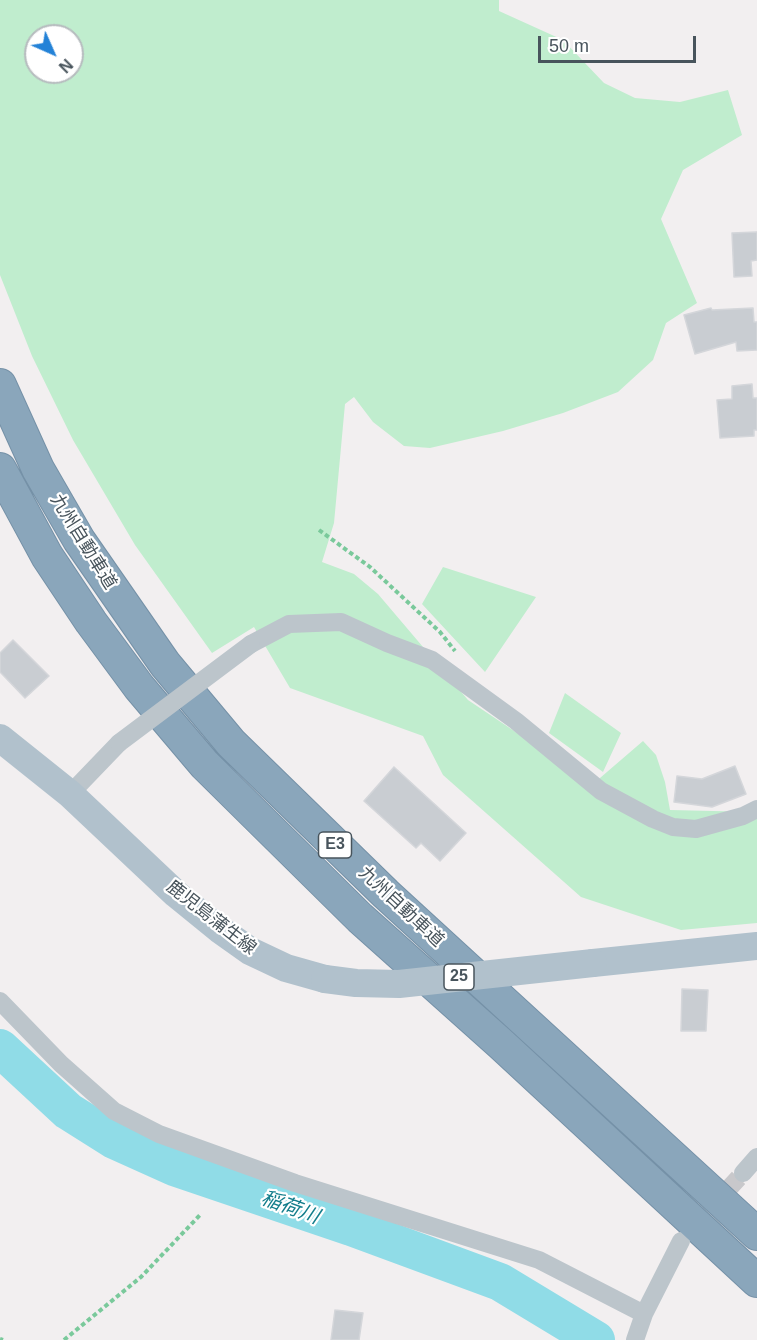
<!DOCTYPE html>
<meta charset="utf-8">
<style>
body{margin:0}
#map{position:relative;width:757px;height:1340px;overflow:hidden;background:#f2eff0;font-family:Arial,sans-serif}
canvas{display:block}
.north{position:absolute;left:24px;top:24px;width:60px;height:60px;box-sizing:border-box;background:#fff;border:2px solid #b6bbbe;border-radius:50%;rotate:135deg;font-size:16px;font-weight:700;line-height:24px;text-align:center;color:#48545c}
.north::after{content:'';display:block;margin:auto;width:21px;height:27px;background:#2382d7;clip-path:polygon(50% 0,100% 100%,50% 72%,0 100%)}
.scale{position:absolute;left:538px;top:36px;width:158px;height:27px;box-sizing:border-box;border:3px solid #48545c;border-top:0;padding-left:8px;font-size:18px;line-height:21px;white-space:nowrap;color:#48545c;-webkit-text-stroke:4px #fff;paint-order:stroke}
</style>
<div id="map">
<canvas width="757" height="1340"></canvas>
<div class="north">N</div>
<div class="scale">50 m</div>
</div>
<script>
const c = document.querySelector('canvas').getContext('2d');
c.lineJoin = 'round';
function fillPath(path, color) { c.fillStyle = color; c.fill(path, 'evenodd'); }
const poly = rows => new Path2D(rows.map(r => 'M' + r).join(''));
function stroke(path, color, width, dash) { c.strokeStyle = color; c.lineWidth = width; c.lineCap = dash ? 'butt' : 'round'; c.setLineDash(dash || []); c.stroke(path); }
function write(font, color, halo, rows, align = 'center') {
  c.font = font + ' Arial,"Noto Sans JP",sans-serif'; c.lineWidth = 4.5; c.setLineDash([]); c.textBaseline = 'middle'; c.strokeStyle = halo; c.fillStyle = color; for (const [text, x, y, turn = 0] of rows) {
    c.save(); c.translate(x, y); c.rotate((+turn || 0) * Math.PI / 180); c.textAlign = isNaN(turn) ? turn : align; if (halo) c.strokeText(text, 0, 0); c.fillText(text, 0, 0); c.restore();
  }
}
fillPath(poly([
 [0,0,499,0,499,11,563,40,604,83,635,98,680,102,728,90,742,135,683,170,661,219,697,303,666,323,653,360,618,392,563,413,503,431,430,448,404,446,373,422,354,397,345,404,334,523,322,562,354,574,378,594,468,700,593,784,643,741,656,755,665,782,670,810,757,812,757,923,681,930,581,897,443,775,423,736,290,688,254,627,212,653,135,545,73,440,32,356,0,275],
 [36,36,72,36,72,72,36,72],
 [443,567,536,597,485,672,422,604],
 [565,693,621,733,603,772,549,733]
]), '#c0edce');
stroke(poly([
 [0,1048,68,1111,114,1140,174,1167,351,1227,500,1282,596,1340]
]), '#90dce7', 38);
const building = poly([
 [757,232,757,260,751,261,752,276,734,277,732,233,757,232],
 [711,308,712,310,753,308,754,322,757,322,757,350,737,351,736,342,695,354,684,315,711,308],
 [752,384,753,398,757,398,757,430,754,430,754,436,720,438,717,400,732,399,732,386,752,384],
 [13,640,49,676,25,698,0,672,0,653,13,640],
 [735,766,746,794,712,807,674,802,677,776,702,779,735,766],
 [394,767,466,833,440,861,421,843,416,848,364,801,394,767],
 [682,989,708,990,706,1031,681,1031,682,989],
 [335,1310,363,1313,359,1340,331,1340,335,1310]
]);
fillPath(building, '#c9cdd2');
stroke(building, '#d4d6da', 1.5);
stroke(poly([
 [690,1231,743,1173]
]), '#c8c8cb', 18, [18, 9]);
const highway = poly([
 [0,385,38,469,79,540,165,664,231,743,386,894,757,1234],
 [0,469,47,556,91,622,139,687,205,765,360,918,501,1044,757,1281]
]);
stroke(highway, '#7591a7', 34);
stroke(poly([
 [319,530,370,567,440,632,455,651],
 [0,1339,3,1340],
 [64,1340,141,1277,200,1215]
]), '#7ac99b', 4, [4.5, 3]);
stroke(poly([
 [251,644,289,624,341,622,387,643,432,660,516,721,601,791,653,819,673,827,696,829,743,816,757,809],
 [70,794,119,743],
 [0,1001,61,1064,114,1111,159,1134,295,1183,539,1260,644,1314],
 [743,1173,757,1157],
 [635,1340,644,1314,681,1241]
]), '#bcc5cb', 18);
stroke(poly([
 [0,738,70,794,176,894,219,929,250,951,286,968,325,979],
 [593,963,757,946]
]), '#b1c1cc', 28);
stroke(highway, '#8aa6bb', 32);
stroke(poly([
 [119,743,251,644]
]), '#bcc5cb', 18);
stroke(poly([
 [325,979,356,983,399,984,593,963]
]), '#b1c1cc', 28);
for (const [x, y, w] of [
 [335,845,33],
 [459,977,30]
]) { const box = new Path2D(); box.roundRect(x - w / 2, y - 13, w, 26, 4.5); c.fillStyle = '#fff'; c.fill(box); stroke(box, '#48545c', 1.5); }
write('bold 16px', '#48545c', null, [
 ["E3",335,845],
 ["25",459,977]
]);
write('18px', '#48545c', '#fff', [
 ["九州自動車道",83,542,58],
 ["九州自動車道",401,907,43],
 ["鹿児島蒲生線",211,918,38]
]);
write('italic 20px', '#147e8c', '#fff', [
 ["稲荷川",290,1208,20]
]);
</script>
